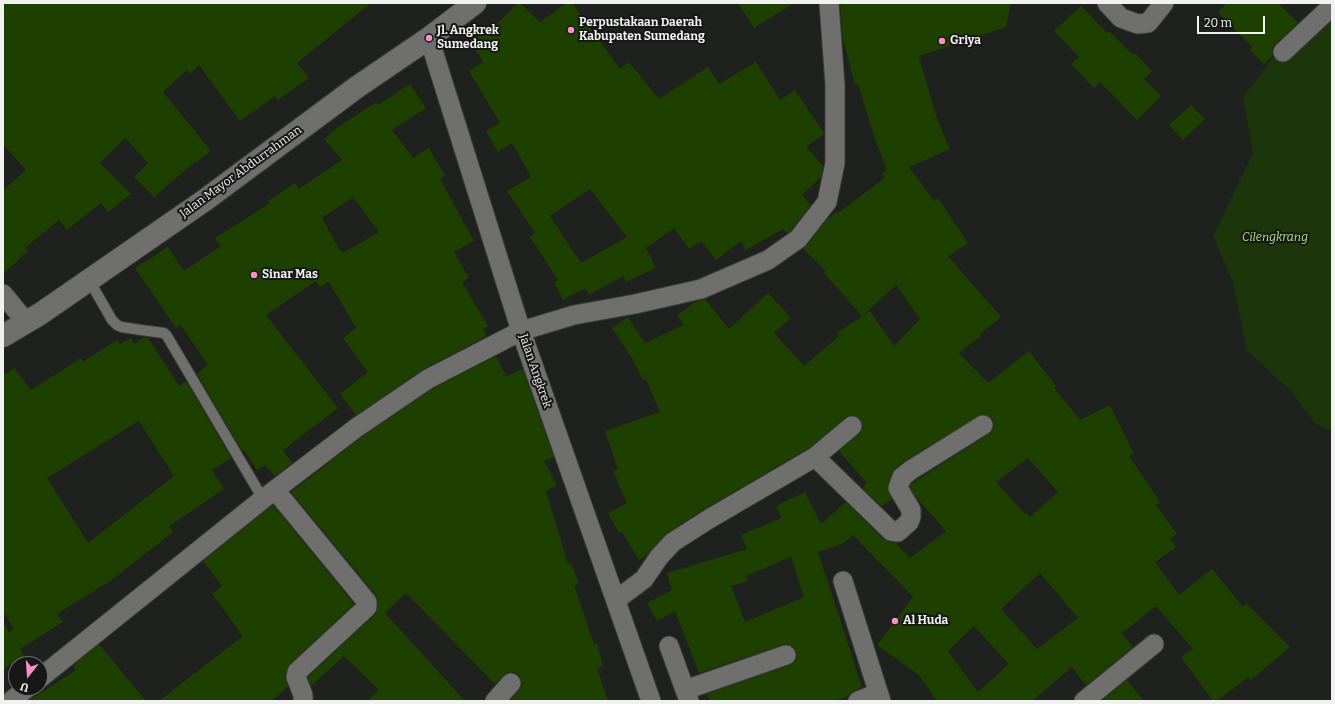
<!DOCTYPE html>
<style>
body{margin:0}
#map{position:relative;width:1335px;height:704px;overflow:hidden;background:#1f211f;font-family:Bitter,serif}
canvas{display:block}
.frame{position:absolute;inset:0;border:4px solid #f0f1f0;pointer-events:none}
.north{position:absolute;left:8px;top:656px;width:40px;height:40px;box-sizing:border-box;background:#161716;border:1px solid #6d6e6d;border-radius:50%;rotate:197deg;font-size:11px;font-weight:700;line-height:16px;text-align:center;color:#f0f1f0}
.north::after{content:'';display:block;margin:auto;width:14px;height:18px;background:#fa8fc8;clip-path:polygon(50% 0,100% 100%,50% 72%,0 100%)}
.scale{position:absolute;left:1197px;top:16px;width:68px;height:18px;box-sizing:border-box;border:2px solid #f0f1f0;border-top:0;padding-left:5px;font-size:12px;line-height:14px;white-space:nowrap;color:#f0f1f0;-webkit-text-stroke:3px #161716;paint-order:stroke}
</style>
<div id="map">
<canvas width="1335" height="704"></canvas>
<div class="frame"></div>
<div class="north">U</div>
<div class="scale">20 m</div>
</div>
<script>
const c = document.querySelector('canvas').getContext('2d');
c.lineJoin = 'round';
function fillPath(path, color) { c.fillStyle = color; c.fill(path, 'evenodd'); }
const poly = rows => new Path2D(rows.map(r => 'M' + r).join(''));
function stroke(path, color, width, dash) { c.strokeStyle = color; c.lineWidth = width; c.lineCap = dash ? 'butt' : 'round'; c.setLineDash(dash || []); c.stroke(path); }
function write(font, color, halo, rows, align = 'center') {
  c.font = font + ' Bitter,serif'; c.lineWidth = 4; c.setLineDash([]); c.textBaseline = 'middle'; c.strokeStyle = halo; c.fillStyle = color; for (const [text, x, y, turn = 0] of rows) {
    c.save(); c.translate(x, y); c.rotate((+turn || 0) * Math.PI / 180); c.textAlign = isNaN(turn) ? turn : align; if (halo) c.strokeText(text, 0, 0); c.fillText(text, 0, 0); c.restore();
  }
}
fillPath(poly([
 [1332,3,1332,431,1315,424,1293,393,1247,350,1233,283,1213,236,1253,153,1243,97,1276,54]
]), '#1c350b');
fillPath(poly([
 [3,3,371,3,297,63,309,78,278,100,275,96,240,121,199,65,190,74,187,70,163,92,211,151,197,162,196,161,154,197,134,177,148,163,125,138,100,163,131,194,108,212,101,203,67,230,59,220,25,248,28,251,3,274,3,190,26,170,3,144],
 [518,3,520,3,540,22,567,3,572,3,620,69,629,62,659,99,708,67,719,84,756,62,780,100,795,90,824,133,824,134,806,147,823,166,821,177,802,195,811,205,790,231,787,233,783,229,746,250,741,241,716,260,701,241,689,249,674,228,646,248,656,268,626,282,623,276,589,295,585,288,563,300,554,282,558,280,530,237,535,233,507,191,531,177,512,143,498,152,486,131,500,123,469,71,483,62,469,39,499,22],
 [590,189,627,237,581,263,550,216],
 [738,3,794,3,754,28],
 [840,3,1011,3,1006,27,919,56,937,119,950,149,909,167,934,201,938,198,968,243,948,256,1001,317,980,334,981,336,959,353,988,383,1029,351,1056,386,1054,388,1080,420,1110,405,1134,454,1129,456,1160,502,1156,505,1177,534,1170,539,1176,547,1155,562,1179,595,1212,569,1243,607,1246,603,1290,647,1251,680,1248,677,1217,701,1213,701,1181,657,1193,649,1156,606,1122,633,1133,647,1086,685,1072,667,1032,701,937,701,919,675,877,645,913,597,853,535,844,543,818,552,862,687,854,691,848,696,834,701,710,701,707,694,790,665,794,662,797,657,796,651,793,647,788,644,782,645,699,673,675,611,657,621,647,603,672,590,667,573,747,549,741,535,782,518,776,506,805,492,821,524,846,502,883,539,889,542,896,543,910,558,946,531,915,496,910,487,911,484,989,434,993,430,994,424,992,419,988,416,983,414,978,416,905,461,895,468,892,473,887,489,892,499,882,506,862,488,867,483,839,451,859,434,862,429,863,424,860,419,855,416,850,415,845,418,809,448,703,510,667,533,647,555,639,560,622,532,619,533,608,513,627,503,613,471,618,469,605,431,660,412,646,379,643,380,633,360,612,328,628,317,645,343,684,325,677,315,695,302,705,299,729,329,768,293,791,318,774,333,804,366,839,336,837,333,870,311,894,346,920,319,896,285,862,316,824,273,826,271,803,249,826,221,836,212,838,213,885,178,882,174,887,170,875,139,858,84,855,85,843,39],
 [1028,458,1058,492,1030,517,1026,513,1025,514,996,482],
 [791,557,804,597,745,622,731,586,748,581,746,576],
 [1040,573,1078,618,1037,649,1001,609],
 [974,626,1009,664,978,692,948,651],
 [1227,3,1278,3,1298,23,1275,44,1272,49,1273,55,1264,64,1250,50,1252,47,1218,12],
 [1081,6,1107,33,1109,31,1133,55,1135,53,1152,71,1144,79,1161,96,1137,120,1100,82,1094,88,1071,64,1079,57,1054,31],
 [410,84,426,108,392,130,413,158,429,148,445,176,440,179,474,241,454,252,469,278,462,282,488,326,483,329,487,336,422,370,356,415,340,394,368,372,343,338,356,328,329,282,320,287,316,281,266,315,338,408,283,450,292,463,275,476,265,465,257,470,244,450,242,451,197,374,208,365,180,324,176,328,135,268,168,247,184,271,221,246,215,238,270,203,268,201,295,183,299,189,342,160,324,139,338,127,376,102,378,105],
 [353,197,379,232,343,253,341,250,340,251,322,218],
 [1191,105,1205,119,1183,140,1169,125],
 [145,337,148,338,179,386,186,381,231,458,212,470,224,489,169,526,173,532,109,582,57,614,63,622,20,649,24,656,3,669,3,622,9,632,14,629,3,611,3,376,14,368,31,390,81,358,83,362,117,340,120,344,131,338,135,344],
 [139,421,174,476,88,543,47,478],
 [496,356,506,376,523,369,554,457,544,461,557,485,546,491,568,564,571,563,579,583,574,585,594,644,597,643,603,666,597,668,608,701,512,701,511,700,522,686,522,680,519,675,514,672,507,673,495,684,406,593,385,613,465,701,367,701,379,690,344,656,311,686,308,677,374,615,377,611,378,602,376,595,291,492,362,437,434,388],
 [273,505,354,604,290,664,285,675,288,687,271,701,159,701,243,636,212,594,222,586,203,561],
 [99,644,146,701,28,701,76,670,73,666],
 [1127,680,1144,701,1101,701]
]), '#1d4001');
const lane = poly([
 [89,280,112,320,117,325,121,327,141,330,164,333,167,336,263,499]
]);
const street = poly([
 [1107,3,1121,18,1138,24,1148,23,1164,3],
 [429,38,521,331,651,701],
 [1283,52,1332,6],
 [3,294,26,322],
 [815,457,852,426],
 [275,490,367,602,367,607,297,672,296,677,303,695,303,701],
 [843,581,881,701],
 [616,600,644,579,659,557,673,542,709,519,815,457,887,527,891,531,898,532,909,522,911,517,911,510,898,488,902,477,911,470,983,425],
 [669,646,689,701],
 [40,678,263,499,356,428,428,379,521,331,574,315,635,304,701,289,768,260,798,239,827,202,835,163,835,85,829,3],
 [685,690,786,655],
 [11,701,27,688],
 [495,701,511,683],
 [858,701,878,693],
 [1084,701,1154,644]
]);
const secondary = poly([
 [3,336,40,314,205,200,357,87,429,38,475,3]
]);
stroke(lane, '#3c3d3c', 12);
stroke(street, '#3c3d3c', 21);
stroke(secondary, '#3c3d3c', 24);
stroke(lane, '#6f706e', 10);
stroke(street, '#6f706e', 19);
stroke(secondary, '#6f706e', 22);
for (const [x, y, r, color] of [
 [571,30,4,"#fa8fc8"],
 [429,38,4,"#fa8fc8"],
 [942,41,4,"#fa8fc8"],
 [254,275,4,"#fa8fc8"],
 [895,621,4,"#fa8fc8"]
]) { const dot = new Path2D(); dot.arc(x, y, r, 0, 2 * Math.PI); c.fillStyle = color; c.fill(dot); stroke(dot, '#161716', 1.5); }
write('bold 12px', '#f0f1f0', '#161716', [
 ["Perpustakaan Daerah",579,23],
 ["Kabupaten Sumedang",579,37],
 ["Jl. Angkrek",437,31],
 ["Sumedang",437,45],
 ["Griya",950,41],
 ["Sinar Mas",262,275],
 ["Al Huda",903,621]
], 'left');
write('12px', '#f0f1f0', '#161716', [
 ["Jalan Mayor Abdurrahman",241,172,-36],
 ["Jalan Angkrek",535,371,71]
]);
write('italic 12px', '#a4e67f', '#161716', [
 ["Cilengkrang",1275,238]
]);
</script>
